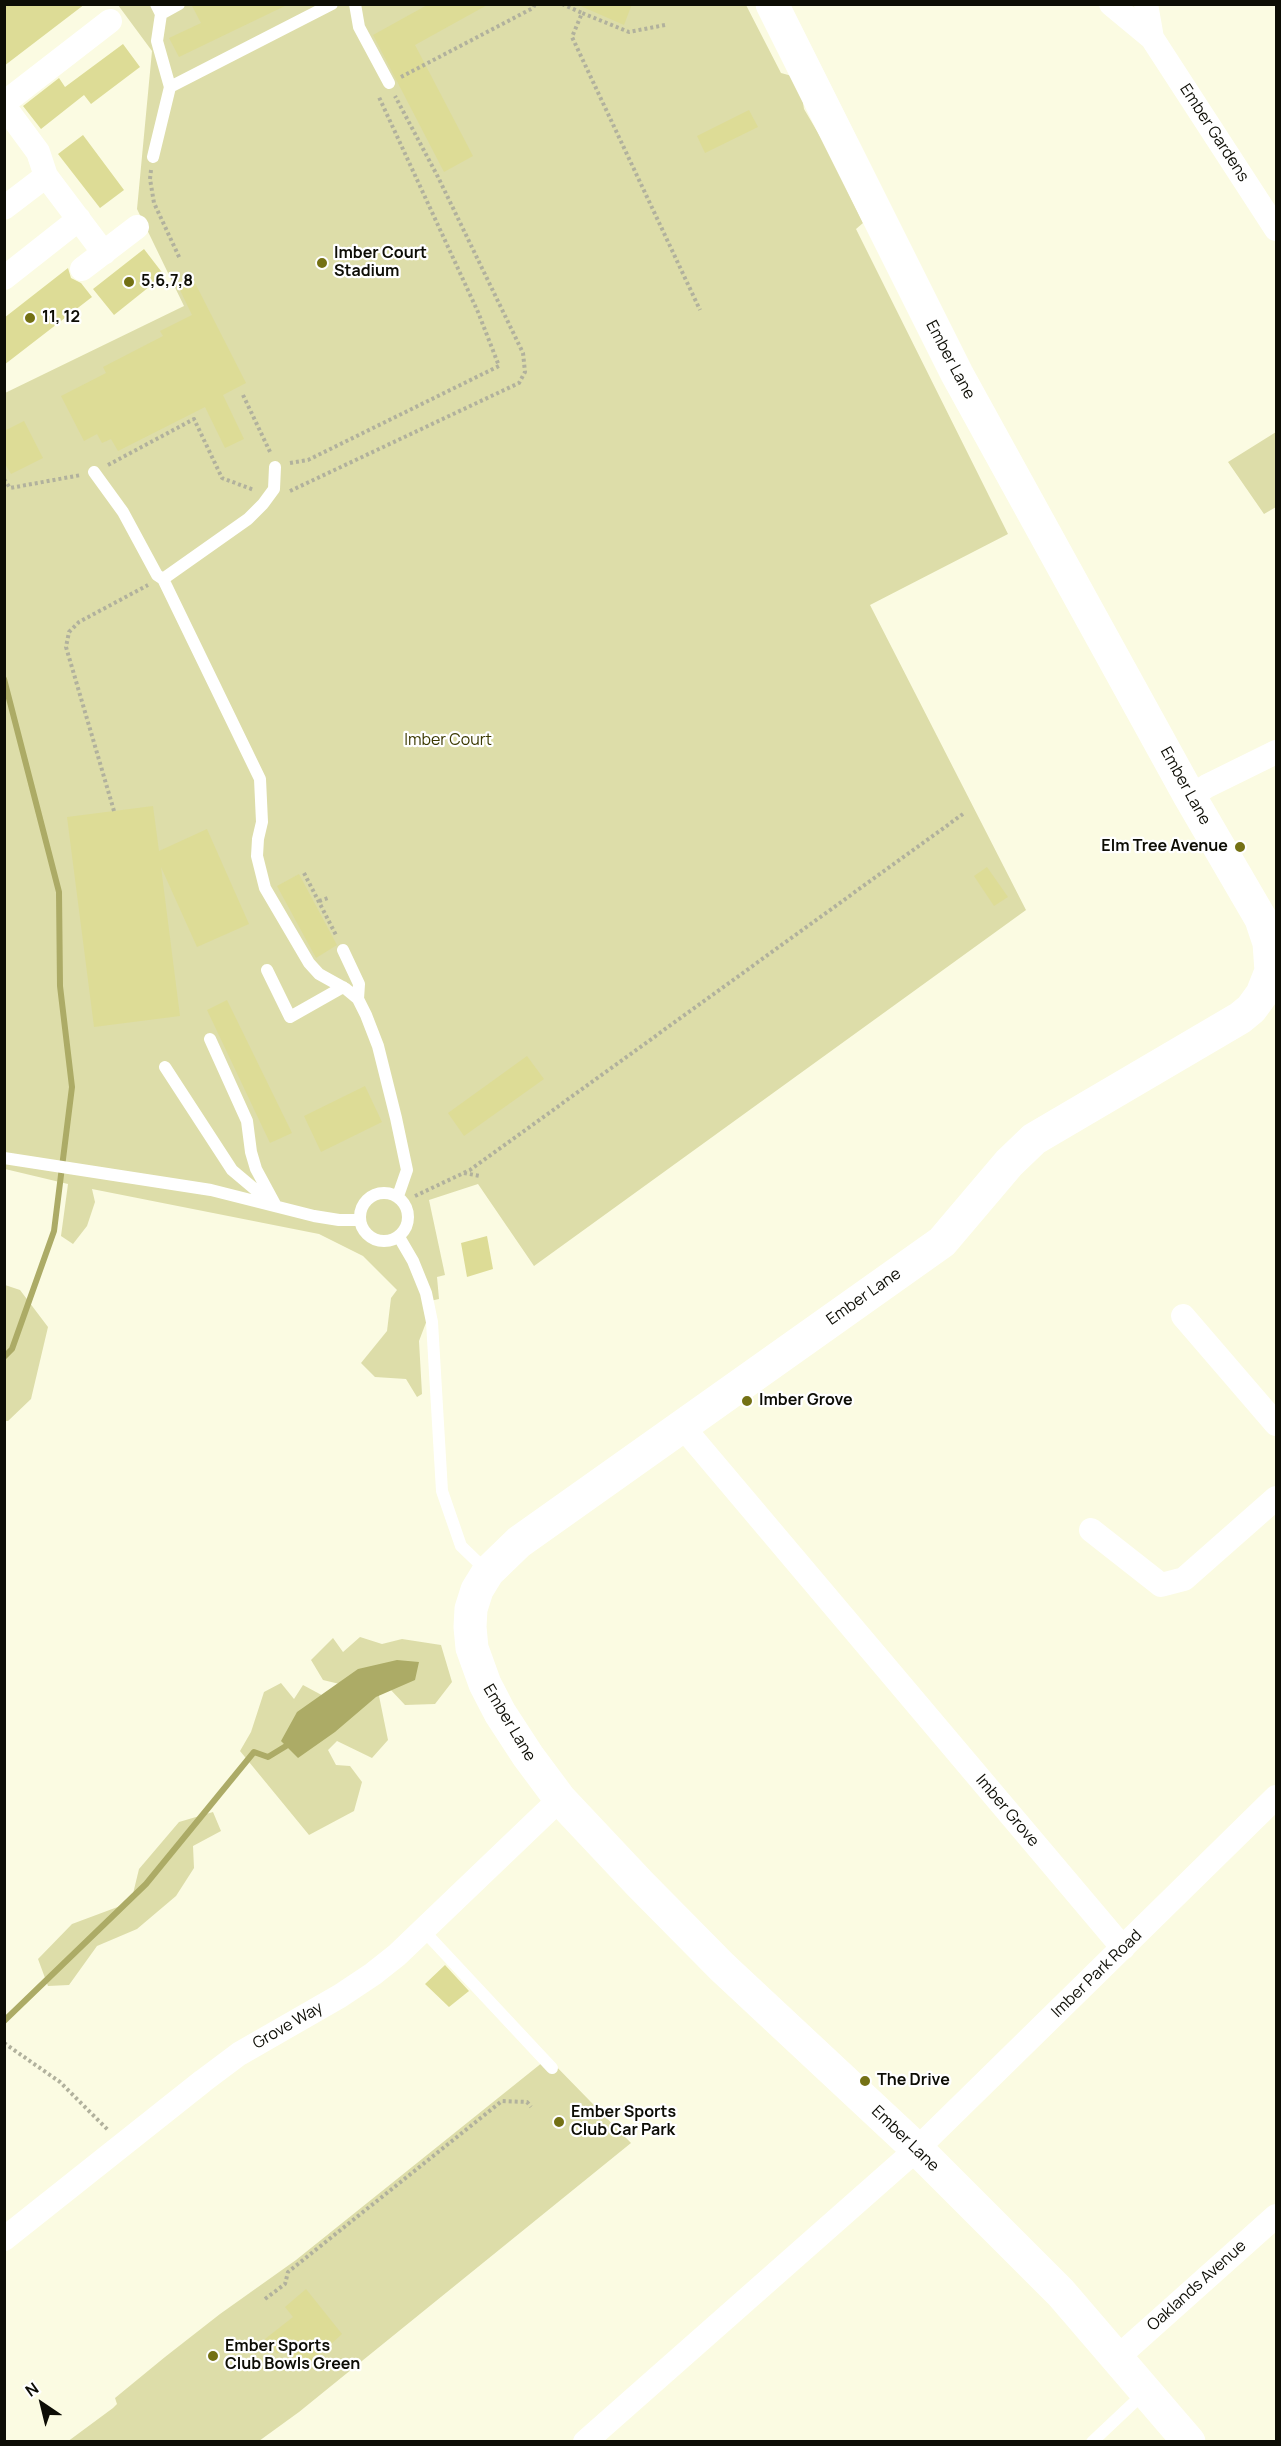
<!DOCTYPE html>
<style>
body{margin:0}
#map{position:relative;width:1281px;height:2446px;overflow:hidden;background:#fbfbe2;font-family:Manrope,sans-serif}
canvas{display:block}
.frame{position:absolute;inset:0;border:6px solid #0d0d05;pointer-events:none}
.north{position:absolute;left:12px;top:2374px;width:60px;height:60px;-webkit-text-stroke:4px #fff;paint-order:stroke;rotate:325deg;font-size:16px;font-weight:700;line-height:24px;text-align:center;color:#0d0d05}
.north::after{content:'';display:block;margin:auto;width:21px;height:27px;background:#0d0d05;clip-path:polygon(50% 0,100% 100%,50% 72%,0 100%)}
</style>
<div id="map">
<canvas width="1281" height="2446"></canvas>
<div class="frame"></div>
<div class="north">N</div>
</div>
<script>
const c = document.querySelector('canvas').getContext('2d');
c.lineJoin = 'round';
function fillPath(path, color) { c.fillStyle = color; c.fill(path, 'evenodd'); }
const poly = rows => new Path2D(rows.map(r => 'M' + r).join(''));
function stroke(path, color, width, dash) { c.strokeStyle = color; c.lineWidth = width; c.lineCap = dash ? 'butt' : 'round'; c.setLineDash(dash || []); c.stroke(path); }
function write(font, color, halo, rows, align = 'center') {
  c.font = font + ' Manrope,sans-serif'; c.lineWidth = 4.5; c.setLineDash([]); c.textBaseline = 'middle'; c.strokeStyle = halo; c.fillStyle = color; for (const [text, x, y, turn = 0] of rows) {
    c.save(); c.translate(x, y); c.rotate((+turn || 0) * Math.PI / 180); c.textAlign = isNaN(turn) ? turn : align; if (halo) c.strokeText(text, 0, 0); c.fillText(text, 0, 0); c.restore();
  }
}
fillPath(poly([
 [118,5,746,5,781,73,792,76,801,90,804,109,827,148,863,223,856,229,1008,534,870,605,1026,910,534,1266,478,1184,429,1200,445,1275,437,1277,439,1299,430,1301,427,1320,419,1341,422,1394,417,1397,406,1379,375,1377,361,1363,387,1331,391,1298,397,1290,363,1256,319,1234,92,1189,95,1202,87,1226,73,1244,61,1236,68,1184,5,1169,5,393,184,306,137,209,152,51],
 [1276,432,1276,507,1264,514,1228,462],
 [5,1285,20,1290,48,1327,31,1399,8,1421,4,1421],
 [360,1637,382,1644,402,1639,441,1645,452,1682,435,1704,405,1705,389,1688,378,1691,388,1740,372,1758,337,1741,328,1750,336,1765,350,1766,362,1782,354,1811,309,1835,240,1751,251,1732,264,1692,281,1683,294,1699,303,1685,329,1699,356,1688,323,1680,311,1660,333,1638,343,1652],
 [213,1812,221,1831,193,1846,194,1868,176,1896,137,1929,97,1946,69,1985,48,1986,38,1959,72,1924,131,1902,139,1869,179,1822],
 [548,2058,631,2143,299,2412,259,2441,67,2442,113,2408,117,2404,115,2398,165,2357,220,2314,296,2260]
]), '#dddda9');
fillPath(poly([
 [397,1660,419,1662,415,1680,376,1697,335,1732,298,1758,281,1741,297,1712,358,1669]
]), '#acab66');
stroke(poly([
 [4,679,59,892,60,986,72,1087,54,1231,12,1349,4,1357],
 [4,2021,146,1884,254,1752,268,1757,286,1746]
]), '#acab66', 6);
fillPath(poly([
 [4,4,85,4,4,66],
 [191,4,289,4,179,57,169,38,201,23],
 [429,4,489,4,415,45,473,156,444,172,373,35],
 [576,4,632,4,624,25],
 [123,44,140,67,91,104,84,95,41,129,23,106,59,78,65,87],
 [749,110,758,127,705,153,697,136],
 [83,135,124,190,100,208,58,154],
 [144,249,164,275,114,315,93,289],
 [68,268,71,278,81,283,92,297,4,365,4,318],
 [193,279,246,383,223,395,244,439,225,448,205,407,118,451,111,439,102,443,97,434,84,441,61,396,106,373,103,367,163,336,160,331,192,315,178,286],
 [24,421,43,458,11,474,4,462,4,431],
 [153,806,159,851,207,829,249,924,197,947,161,867,180,1016,94,1027,67,817],
 [987,867,1008,897,994,906,974,876],
 [299,874,337,945,316,958,277,886],
 [227,1000,292,1133,270,1143,207,1010],
 [527,1056,544,1079,464,1136,448,1113],
 [365,1086,382,1122,321,1152,304,1116],
 [487,1236,493,1269,467,1277,461,1243],
 [445,1965,469,1991,449,2007,425,1984],
 [306,2289,342,2334,304,2369,285,2347,277,2354,265,2339,293,2317,285,2307]
]), '#dddc96');
stroke(poly([
 [562,4,582,13],
 [665,25,629,32,582,13,572,37,700,310],
 [401,77,533,8,535,4],
 [151,170,150,179,154,203,180,259],
 [243,395,271,454],
 [290,463,308,460,499,366,478,312,378,95],
 [108,465,194,419,222,478,254,490],
 [4,479,10,488,81,475],
 [290,491,519,383,525,372,523,353,438,177,395,96],
 [114,811,66,647,69,632,79,622,148,585],
 [304,873,337,937],
 [319,901,328,898],
 [464,1173,480,1176],
 [415,1196,470,1170,963,814],
 [4,2043,60,2082,109,2131],
 [265,2299,285,2284,288,2272,502,2101,527,2102,531,2107]
]), '#b1b19d', 4, [3, 3]);
stroke(poly([
 [156,4,161,14,157,41,170,87],
 [355,4,359,27,389,83],
 [161,14,179,4],
 [153,157,170,87,332,4],
 [275,467,274,489,263,504,248,519,163,579,260,779,262,822,258,839,257,856,265,888,309,963,319,974,346,989,358,999,366,1015,378,1046,396,1118,407,1170,398,1196],
 [94,472,123,512,157,575,163,579],
 [343,950,359,984,358,999],
 [267,970,290,1017,343,987],
 [210,1039,247,1121,251,1152,256,1169,276,1206],
 [165,1067,232,1170,270,1202],
 [4,1158,211,1190,314,1216,339,1220,360,1220],
 '360 1217a24 24 0 1 1 48 0a24 24 0 1 1-48 0Z',
 [399,1237,413,1261,426,1293,432,1322,442,1491,461,1546,487,1571],
 [423,1930,552,2068],
 [1092,2442,1144,2393]
]), '#fff', 12);
stroke(poly([
 [1111,4,1152,38,1146,4],
 [1152,38,1276,229],
 [4,103,110,21],
 [4,106,38,152,46,176,104,253],
 [4,208,46,176],
 [82,269,137,227],
 [4,278,79,219],
 [1190,797,1207,786,1276,752],
 [1183,1316,1276,1424],
 [682,1426,1123,1948],
 [1091,1530,1161,1585,1184,1579,1276,1498],
 [4,2239,203,2081,239,2054,340,1996,373,1974,397,1955,560,1799],
 [1118,2357,1276,2216],
 [585,2442,917,2149,1276,1797]
]), '#fff', 24);
stroke(poly([
 [772,4,957,374,1190,797,1261,919,1269,943,1271,971,1262,994,1251,1009,1240,1018,1034,1139,1009,1163,942,1242,519,1542,488,1572,477,1590,471,1609,470,1627,472,1648,485,1684,500,1713,528,1756,560,1799,640,1884,722,1967,917,2149,1061,2293,1189,2442]
]), '#fff', 33);
for (const [x, y, r, color] of [
 [322,263,6,"#747114"],
 [129,282,6,"#747114"],
 [30,318,6,"#747114"],
 [1240,847,6,"#747114"],
 [747,1401,6,"#747114"],
 [865,2081,6,"#747114"],
 [559,2122,6,"#747114"],
 [213,2356,6,"#747114"]
]) { const dot = new Path2D(); dot.arc(x, y, r, 0, 2 * Math.PI); c.fillStyle = color; c.fill(dot); stroke(dot, '#fff', 2); }
write('16px', '#0d0d05', '#fff', [
 ["Ember Gardens",1214,133,57],
 ["Ember Lane",950,360,62],
 ["Ember Lane",1185,786,61],
 ["Ember Lane",864,1297,-35],
 ["Ember Lane",509,1723,59],
 ["Imber Grove",1007,1811,50],
 ["Imber Park Road",1097,1974,-44],
 ["Grove Way",288,2026,-30],
 ["Ember Lane",905,2139,44],
 ["Oaklands Avenue",1197,2286,-42]
]);
write('bold 16px', '#0d0d05', '#fff', [
 ["Imber Court",334,254],
 ["Stadium",334,272],
 ["5,6,7,8",141,282],
 ["11, 12",42,318],
 ["Elm Tree Avenue",1228,847,"right"],
 ["Imber Grove",759,1401],
 ["The Drive",877,2081],
 ["Ember Sports",571,2113],
 ["Club Car Park",571,2131],
 ["Ember Sports",225,2347],
 ["Club Bowls Green",225,2365]
], 'left');
write('16px', '#3b3900', '#fff', [
 ["Imber Court",448,741]
]);
</script>
